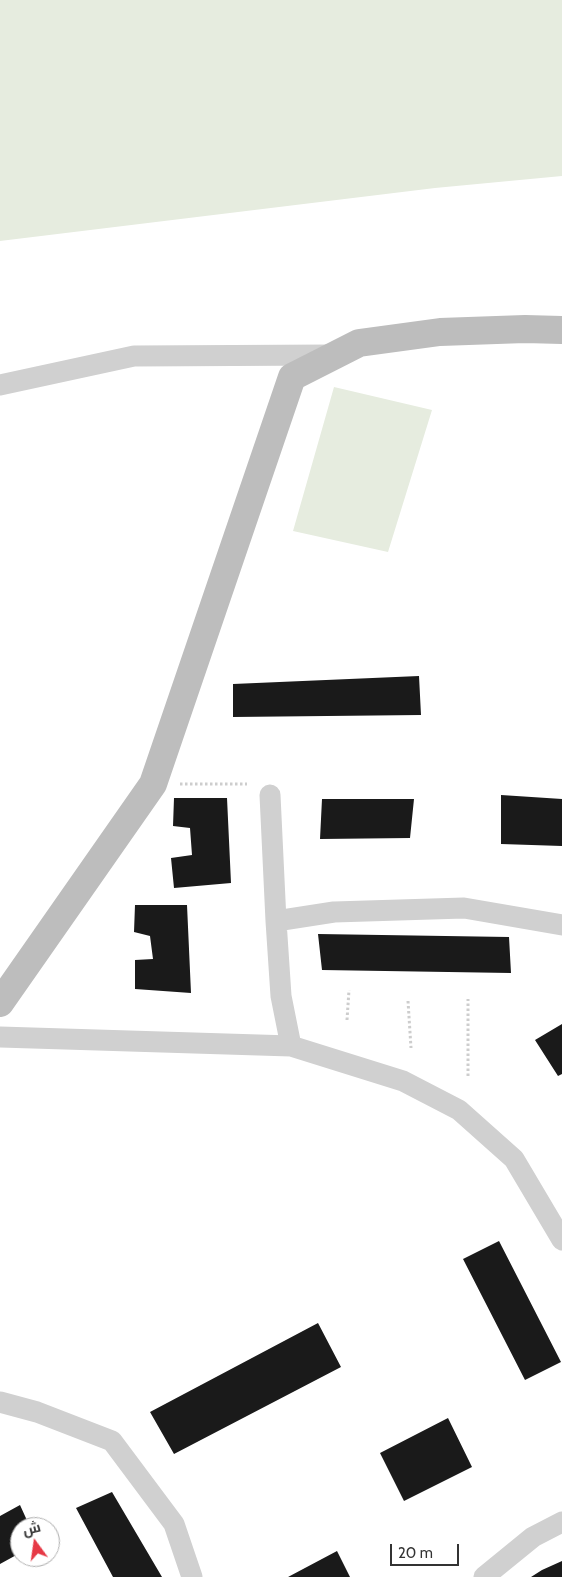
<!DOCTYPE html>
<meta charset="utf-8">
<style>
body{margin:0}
#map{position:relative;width:562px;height:1577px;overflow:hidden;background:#fff;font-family:Cabin,Cairo,sans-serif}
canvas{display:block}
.north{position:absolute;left:10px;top:1517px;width:50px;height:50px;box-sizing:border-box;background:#fff;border:1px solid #adadad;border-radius:50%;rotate:346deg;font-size:14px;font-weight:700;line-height:20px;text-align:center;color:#333}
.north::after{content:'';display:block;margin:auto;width:18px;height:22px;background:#e63946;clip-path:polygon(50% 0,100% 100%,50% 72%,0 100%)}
.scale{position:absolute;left:390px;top:1544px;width:69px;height:22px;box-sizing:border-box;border:2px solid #333;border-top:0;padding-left:6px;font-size:15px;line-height:18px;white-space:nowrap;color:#333;-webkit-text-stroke:4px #fff;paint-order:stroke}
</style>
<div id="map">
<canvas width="562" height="1577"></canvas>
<div class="north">ش</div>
<div class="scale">20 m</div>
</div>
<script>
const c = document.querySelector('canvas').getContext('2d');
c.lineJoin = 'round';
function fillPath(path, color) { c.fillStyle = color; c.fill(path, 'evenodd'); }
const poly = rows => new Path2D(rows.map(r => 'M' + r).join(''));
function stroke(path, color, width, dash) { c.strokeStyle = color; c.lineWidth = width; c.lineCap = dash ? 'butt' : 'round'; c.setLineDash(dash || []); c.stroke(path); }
fillPath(poly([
 [0,0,562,0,562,176,435,188,0,241],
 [334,387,432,410,388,552,293,531]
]), '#e6ecdf');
fillPath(poly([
 [419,676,421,715,233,717,233,684],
 [501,795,562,799,562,846,501,844],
 [174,798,227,798,231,883,174,888,171,858,192,855,190,828,173,826],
 [322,799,414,799,410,838,320,839],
 [135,905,187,905,191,993,135,989,135,960,153,959,150,936,134,932],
 [318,934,509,937,511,973,322,970],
 [562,1024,562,1074,558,1076,535,1040],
 [499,1241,561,1362,525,1380,463,1259],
 [318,1323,341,1367,174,1454,150,1412],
 [448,1418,472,1467,404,1501,380,1453],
 [112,1492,162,1577,113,1577,76,1508],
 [20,1505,30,1527,20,1527,20,1553,0,1564,0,1516],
 [337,1551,350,1577,288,1577],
 [562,1561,562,1577,531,1577,542,1570]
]), '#1a1a1a');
stroke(poly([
 [180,784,247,784],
 [408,1001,411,1048],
 [347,1020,349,990],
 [468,1076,468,999]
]), '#cdcdcd', 3, [2.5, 2.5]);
stroke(poly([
 [0,385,134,356,332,355],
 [270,795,276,921],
 [0,1037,291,1046,403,1081,459,1110,514,1159,562,1240],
 [291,1046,281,996,276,921,334,912,464,908,562,925],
 [0,1402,37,1412,112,1441,174,1524,192,1577],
 [484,1577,533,1537,562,1522]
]), '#d0d0d0', 21);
stroke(poly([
 [0,1003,153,784,292,377,359,343,440,332,525,329,562,330]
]), '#bdbdbd', 28);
</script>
